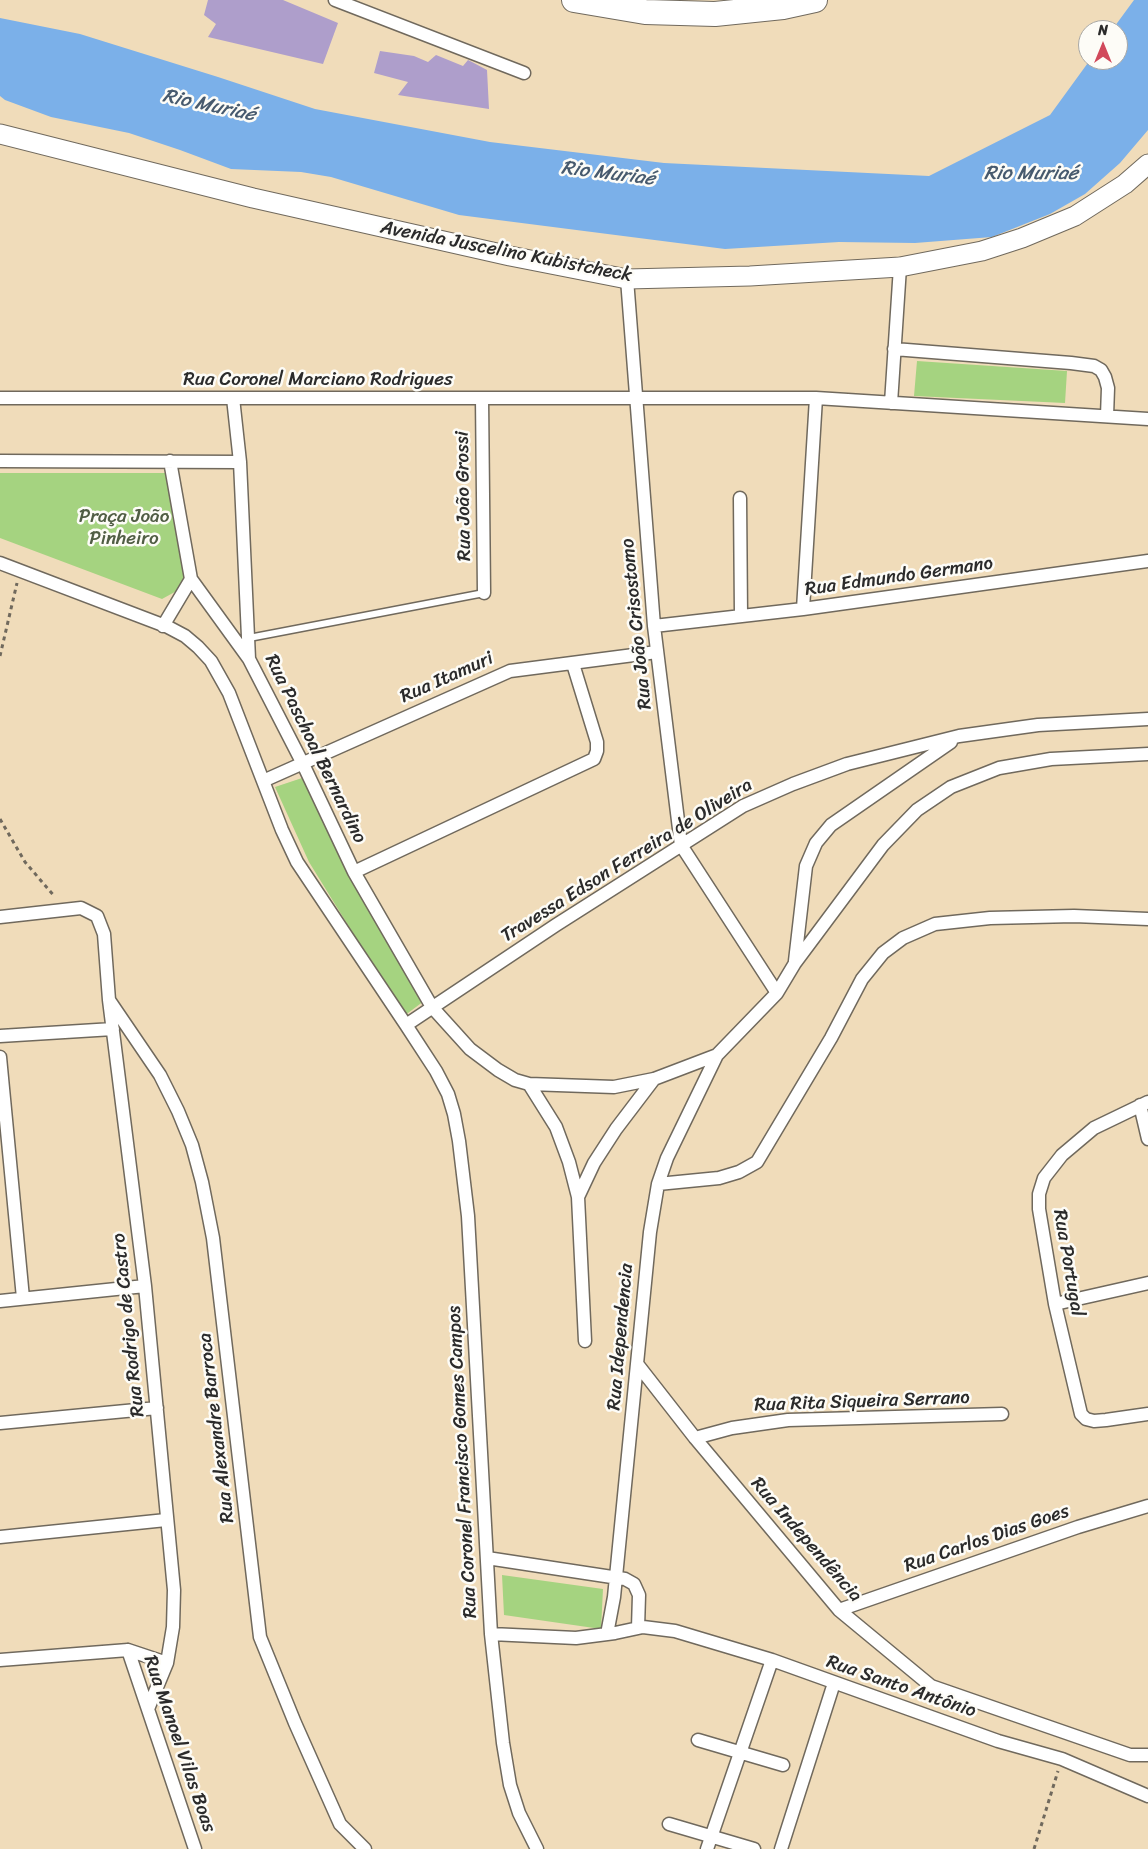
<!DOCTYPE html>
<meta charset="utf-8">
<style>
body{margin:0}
#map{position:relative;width:1148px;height:1849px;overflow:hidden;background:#f0dcba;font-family:Sriracha,sans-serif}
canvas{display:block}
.north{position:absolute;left:1078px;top:20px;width:50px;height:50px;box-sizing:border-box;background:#fdfcf7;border:1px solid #a9a8a5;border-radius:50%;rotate:0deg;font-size:14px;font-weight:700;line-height:20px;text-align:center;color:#2b2b2b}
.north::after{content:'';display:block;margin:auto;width:18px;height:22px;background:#d1495b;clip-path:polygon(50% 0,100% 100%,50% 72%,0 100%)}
</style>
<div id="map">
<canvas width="1148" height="1849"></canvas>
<div class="north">N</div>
</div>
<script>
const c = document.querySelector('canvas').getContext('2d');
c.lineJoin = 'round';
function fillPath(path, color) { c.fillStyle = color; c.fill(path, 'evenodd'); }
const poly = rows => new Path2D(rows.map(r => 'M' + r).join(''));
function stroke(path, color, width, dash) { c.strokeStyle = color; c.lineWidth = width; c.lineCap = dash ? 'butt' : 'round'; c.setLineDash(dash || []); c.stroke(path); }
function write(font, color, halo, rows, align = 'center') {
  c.font = font + ' Sriracha,sans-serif'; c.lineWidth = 5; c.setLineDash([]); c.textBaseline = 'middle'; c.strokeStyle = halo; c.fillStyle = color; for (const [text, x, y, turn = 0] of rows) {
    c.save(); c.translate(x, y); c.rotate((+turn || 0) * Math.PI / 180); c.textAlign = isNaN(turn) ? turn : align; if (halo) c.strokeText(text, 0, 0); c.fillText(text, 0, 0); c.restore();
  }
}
fillPath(poly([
 [917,361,1067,371,1065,403,914,396],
 [0,473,174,473,185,572,182,588,162,599,0,538],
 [302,778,353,881,424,1001,404,1016,309,862,275,787],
 [502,1575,603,1589,601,1629,504,1615]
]), '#a5d380');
fillPath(poly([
 [1134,0,1148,0,1148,130,1120,163,1085,194,1050,214,992,237,915,243,839,242,725,249,459,215,331,177,301,172,231,169,180,150,129,133,51,117,5,100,0,96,0,18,80,34,218,77,315,109,490,142,664,163,929,176,1050,115,1090,60,1118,60,1118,30,1112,30]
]), '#7bb0e9');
fillPath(poly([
 [208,0,283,0,338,23,323,64,208,37,216,24,204,15],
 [380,51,414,56,428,62,436,55,463,66,468,60,472,62,487,70,489,109,398,95,408,82,374,73]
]), '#ae9ecb');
const lane = poly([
 [249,638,484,593]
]);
const street = poly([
 [335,0,524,73],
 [627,279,654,626,681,845,777,993],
 [894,349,1071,363,1094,366,1101,370,1105,377,1108,388,1107,416],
 [0,398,816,398,1148,419],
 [233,398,240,462,249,659,303,764,354,872,432,1007,470,1049,498,1070,515,1080,529,1084,614,1087,654,1079,717,1055],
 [482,398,484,593],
 [891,403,900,267],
 [0,461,240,462],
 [170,461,191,579,249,659],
 [740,498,741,615],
 [0,563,168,627,185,636,198,647,211,661,229,693,282,830,297,862,406,1025,436,1071,448,1094,454,1114,459,1141,468,1216,491,1634,503,1743,510,1785,519,1813,537,1849],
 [803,609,816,398],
 [163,626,191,579],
 [654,626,803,609,1148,561],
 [263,781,510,671,657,652],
 [354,872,594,759,597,751,597,742,573,664],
 [0,917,81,908,97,916,104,934,109,1000,145,1286,174,1590,173,1627,167,1663,148,1709],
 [795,961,806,866,816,843,831,825,951,742],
 [109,1000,160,1075,178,1111,192,1145,202,1182,213,1238,260,1637,295,1723,340,1824,365,1849],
 [406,1025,556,925,743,806,793,784,847,764,959,736,1038,725,1148,719],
 [0,1036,113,1029],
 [0,1057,23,1298],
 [529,1084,556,1127,569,1162,578,1197,585,1341],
 [1148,1102,1094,1128,1062,1155,1044,1178,1039,1194,1039,1209,1055,1304,1081,1414,1086,1419,1094,1421,1106,1420,1148,1414],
 [1140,1105,1148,1139],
 [658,1184,719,1178,739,1172,757,1162,831,1038,862,979,883,953,903,938,935,924,990,918,1074,916,1148,919],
 [578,1197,594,1163,616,1129,654,1079],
 [0,1301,145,1286],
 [1055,1304,1148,1283],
 [638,1365,695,1438,839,1610,931,1686,1130,1755,1148,1755],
 [0,1423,157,1408],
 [695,1438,732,1428,788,1420,1002,1414],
 [0,1537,166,1520],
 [487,1558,625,1579,634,1584,639,1595,638,1628],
 [839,1610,1078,1527,1148,1506],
 [491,1634,576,1638,615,1633,643,1627,675,1631,772,1660,998,1741,1062,1759,1148,1796],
 [607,1634,614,1597,650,1232,658,1184,667,1158,717,1055,777,993,795,963,883,845,917,810,951,787,999,768,1051,759,1148,754],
 [128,1650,195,1849],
 [0,1660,128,1650,167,1663],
 [698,1740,783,1765],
 [669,1824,754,1849],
 [707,1849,772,1660],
 [781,1849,834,1683]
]);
const secondary = poly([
 [0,134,253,198,510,256,627,279,750,276,900,267,982,251,1022,238,1075,216,1125,184,1148,164]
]);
const highway = poly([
 [574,0,645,12,715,14,783,7,815,0]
]);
stroke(lane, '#70695d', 9);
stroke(street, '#70695d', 15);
stroke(secondary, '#70695d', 21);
stroke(highway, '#70695d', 26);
stroke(poly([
 [0,656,17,583],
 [0,819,25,862,55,897],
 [1034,1849,1058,1771]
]), '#70695d', 3, [4, 4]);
stroke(lane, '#fff', 6);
stroke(street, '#fff', 12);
stroke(secondary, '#fff', 19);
stroke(highway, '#fff', 24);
write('19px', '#2b2b2b', '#fdfcf7', [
 ["Avenida Juscelino Kubistcheck",506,252,11],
 ["Rua Coronel Marciano Rodrigues",318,380],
 ["Rua João Grossi",464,496,-91],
 ["Rua Edmundo Germano",899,577,-8],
 ["Rua João Crisostomo",637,624,-96],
 ["Rua Itamuri",447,678,-24],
 ["Rua Paschoal Bernardino",315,749,64],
 ["Travessa Edson Ferreira de Oliveira",627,861,-32],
 ["Rua Portugal",1068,1263,80],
 ["Rua Rodrigo de Castro",129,1325,-96],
 ["Rua Idependencia",621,1337,-85],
 ["Rua Rita Siqueira Serrano",862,1402,-2],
 ["Rua Alexandre Barroca",217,1428,-97],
 ["Rua Coronel Francisco Gomes Campos",463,1462,-93],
 ["Rua Carlos Dias Goes",987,1539,-19],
 ["Rua Independência",806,1540,49],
 ["Rua Santo Antônio",901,1687,19],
 ["Rua Manoel Vilas Boas",179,1744,71]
]);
write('19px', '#505d44', '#fdfcf7', [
 ["Praça João",124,517],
 ["Pinheiro",124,539]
]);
write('italic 20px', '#475a6e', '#fdfcf7', [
 ["Rio Muriaé",209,106,12],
 ["Rio Muriaé",608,174,7],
 ["Rio Muriaé",1031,174]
]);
</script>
